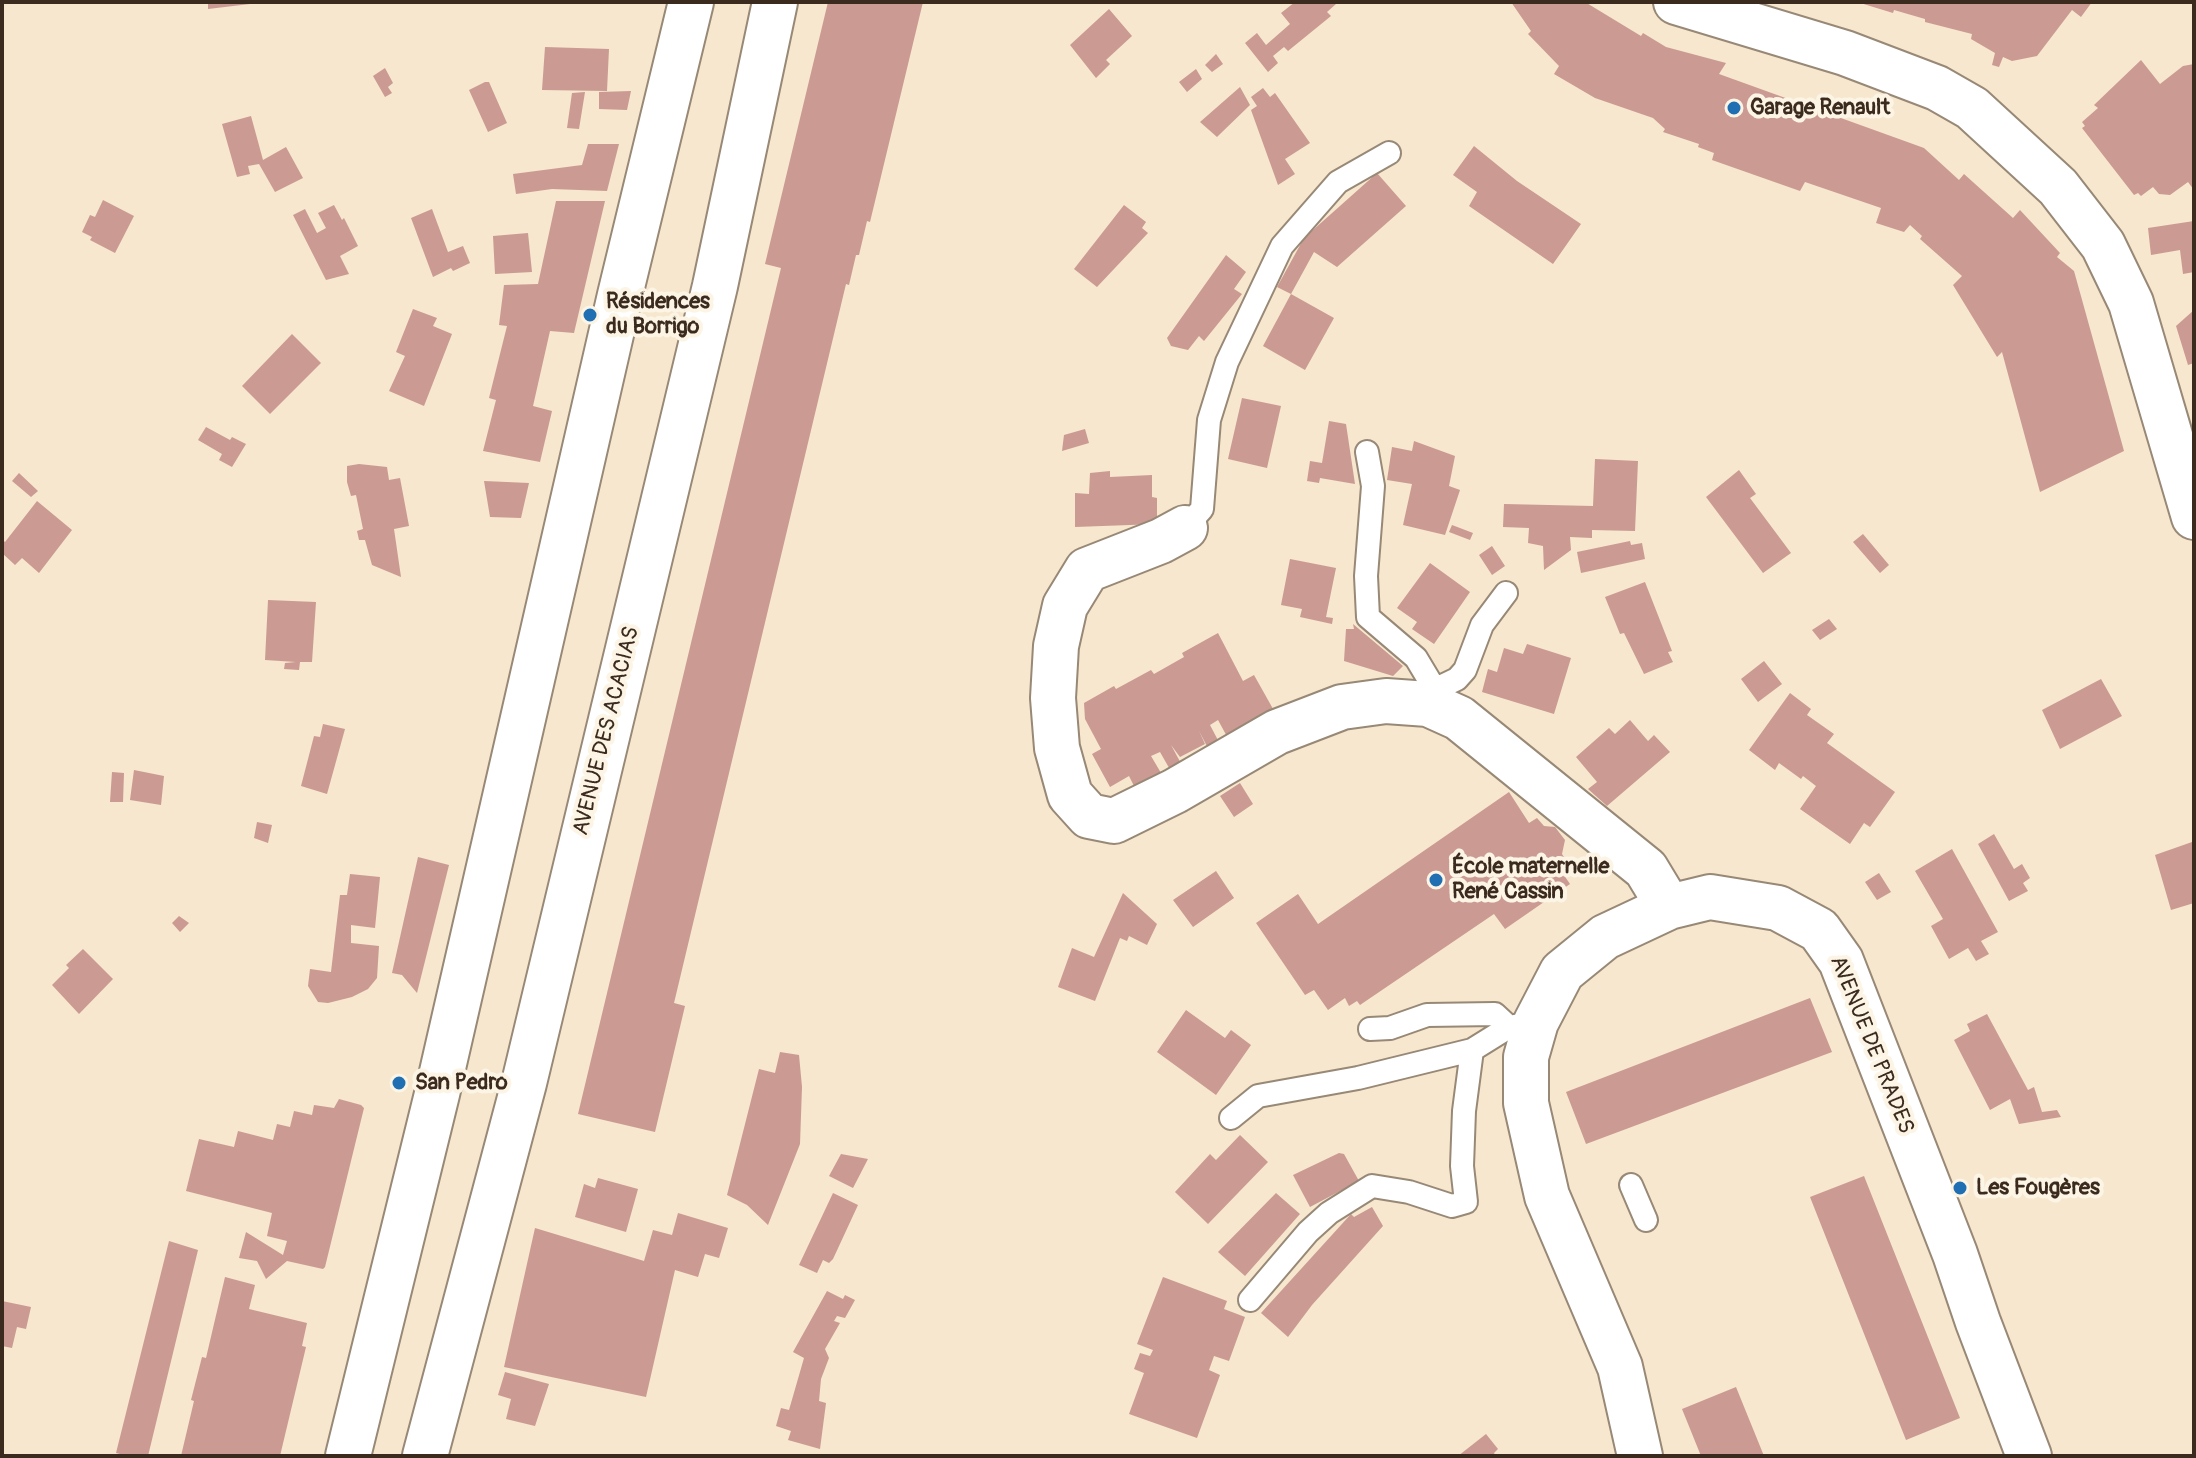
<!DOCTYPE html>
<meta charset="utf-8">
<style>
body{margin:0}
#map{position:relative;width:2196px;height:1458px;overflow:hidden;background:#f6e7ce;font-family:Pangolin,sans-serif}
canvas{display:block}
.frame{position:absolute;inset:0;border:4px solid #3b2a1e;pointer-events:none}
</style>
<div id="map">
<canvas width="2196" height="1458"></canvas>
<div class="frame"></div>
</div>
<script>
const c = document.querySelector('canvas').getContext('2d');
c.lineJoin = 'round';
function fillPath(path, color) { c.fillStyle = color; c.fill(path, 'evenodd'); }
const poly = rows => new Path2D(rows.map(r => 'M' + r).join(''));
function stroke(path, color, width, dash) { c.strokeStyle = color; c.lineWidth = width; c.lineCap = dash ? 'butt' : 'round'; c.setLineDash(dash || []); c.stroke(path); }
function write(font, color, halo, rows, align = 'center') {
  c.font = font + ' Pangolin,sans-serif'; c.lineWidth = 8; c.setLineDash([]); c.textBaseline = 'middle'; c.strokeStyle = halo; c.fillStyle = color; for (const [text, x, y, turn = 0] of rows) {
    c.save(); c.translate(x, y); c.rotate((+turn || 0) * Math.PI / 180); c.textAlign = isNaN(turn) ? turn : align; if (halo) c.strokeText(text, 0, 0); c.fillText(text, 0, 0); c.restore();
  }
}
fillPath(poly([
 [208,2,250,2,250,4,208,9],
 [828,2,923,2,870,222,867,221,859,255,856,255,849,285,846,284,674,1003,685,1006,655,1132,578,1114,781,268,765,264],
 [1295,2,1336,4,1327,12,1331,16,1288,51,1284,47,1273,56,1278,63,1268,72,1245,43,1257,33,1266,45,1290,24,1281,13],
 [1511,2,1585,2,1641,36,1643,33,1666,47,1726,63,1719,74,1924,148,1959,180,1964,174,2013,218,2020,210,2060,253,2057,257,2074,271,2124,451,2040,492,2002,352,1997,357,1953,285,1962,276,1920,239,1922,236,1910,225,1904,232,1876,223,1881,208,1805,182,1800,191,1712,160,1714,153,1698,147,1699,144,1663,132,1665,129,1653,118,1595,98,1554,74,1559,66,1528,34,1531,31],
 [1857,2,2092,2,2081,17,2072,10,2037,56,2012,61,2003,57,1999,67,1992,65,1995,53,1971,39,1972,34,1925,22,1925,19,1894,10,1893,13],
 [1109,9,1132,36,1106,60,1110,64,1096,78,1070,45],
 [545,47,609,49,607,91,542,90],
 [1216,54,1223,64,1212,72,1205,65],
 [2141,60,2160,84,2183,66,2194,64,2194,190,2188,182,2170,195,2159,194,2153,187,2141,196,2138,193,2134,195,2082,128,2085,126,2082,122,2098,108,2094,105],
 [385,68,393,83,388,87,392,93,385,97,373,76],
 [1196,69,1202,79,1187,92,1179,82],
 [485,82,489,82,507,123,488,132,469,90],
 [1240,87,1250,105,1217,137,1200,122],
 [1263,88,1270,97,1275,93,1310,143,1285,159,1295,174,1278,185,1251,110,1257,106,1251,97],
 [631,91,627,110,599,109,599,92],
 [585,92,579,129,567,128,572,93],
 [251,116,263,160,286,147,303,178,275,192,259,164,248,166,250,174,237,177,222,124],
 [588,144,619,144,607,191,552,189,516,194,513,174,582,165],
 [1474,146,1517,181,1581,224,1553,264,1469,206,1477,192,1453,175],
 [1377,173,1406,206,1337,267,1314,252,1291,294,1277,287,1304,238],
 [103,200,134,216,115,253,90,240,92,237,82,232,90,215,95,217],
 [556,201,605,201,574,333,550,331,533,406,552,411,540,462,483,451,496,400,489,398,507,326,499,325,504,285,538,284],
 [334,205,342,220,344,218,358,246,340,256,349,274,326,280,293,215,305,209,317,233,326,228,318,213],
 [1124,205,1146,222,1142,228,1148,233,1097,287,1074,269],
 [432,209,448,252,463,246,470,263,453,271,451,268,433,277,411,218],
 [2194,221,2194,272,2183,274,2180,250,2151,255,2148,228],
 [528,233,532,272,495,274,493,236],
 [1226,255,1246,272,1234,289,1242,294,1204,341,1199,336,1188,350,1171,346,1167,338],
 [1291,294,1334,318,1305,370,1263,346],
 [413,309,437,318,433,326,452,334,424,406,389,391,405,356,396,352],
 [2194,310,2194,363,2188,365,2176,326],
 [292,334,321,363,270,414,242,386],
 [1242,398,1281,406,1267,468,1228,459],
 [1329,421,1346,424,1355,484,1320,478,1319,483,1307,481,1310,461,1322,463],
 [206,427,230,440,232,437,246,444,232,467,219,460,222,454,198,440],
 [1085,429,1089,443,1062,451,1064,435],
 [1414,441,1455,456,1449,486,1460,490,1445,535,1403,525,1412,484,1387,480,1392,447,1412,451],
 [1595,459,1638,461,1635,531,1592,530,1592,538,1570,537,1571,550,1544,570,1543,546,1528,543,1529,528,1503,527,1504,504,1593,506],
 [359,464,387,467,389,480,400,478,409,526,394,529,401,577,372,565,365,540,359,540,357,531,363,529,356,495,351,496,347,482,347,466],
 [1739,470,1756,494,1750,498,1791,553,1763,573,1706,497],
 [1110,471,1110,477,1152,475,1152,497,1157,498,1157,524,1075,527,1075,493,1089,494,1090,473],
 [19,473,38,491,31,497,12,481],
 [484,481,529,483,521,518,490,517],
 [37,501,72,530,39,573,22,558,15,565,2,553,2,539,5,542],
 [1452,525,1473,533,1470,540,1449,532],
 [1863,534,1889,565,1880,573,1853,542],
 [1630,541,1631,545,1642,543,1645,559,1581,573,1577,552],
 [1492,546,1505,566,1492,575,1479,555],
 [1290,559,1336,568,1326,617,1333,618,1332,624,1300,617,1302,609,1281,605],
 [1430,563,1470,592,1434,644,1412,629,1417,622,1397,608],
 [1645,582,1672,651,1668,652,1673,662,1644,674,1624,633,1620,634,1605,597],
 [268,600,316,602,312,662,300,662,299,670,284,669,285,663,296,662,265,660],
 [1829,619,1837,629,1820,640,1812,630],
 [1353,624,1403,666,1393,676,1344,661,1346,629,1354,629],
 [1218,633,1243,681,1254,675,1277,716,1230,742,1218,720,1210,725,1221,746,1210,752,1199,731,1205,744,1180,757,1171,745,1183,767,1172,773,1160,752,1151,756,1164,778,1137,792,1129,776,1110,787,1092,754,1101,749,1085,719,1084,703,1114,686,1116,689,1151,670,1154,674,1184,657,1182,653],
 [1527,644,1571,658,1554,714,1482,692,1488,669,1497,672,1504,648,1523,654],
 [1764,661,1782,684,1758,702,1741,679],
 [2101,679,2122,716,2060,749,2042,710],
 [1790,693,1811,709,1807,715,1834,734,1827,743,1895,792,1870,827,1864,823,1850,844,1800,809,1816,786,1803,776,1801,779,1779,763,1775,770,1749,750],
 [1630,720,1648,741,1654,735,1670,752,1607,806,1588,789,1597,782,1576,757,1609,728,1615,734],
 [323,724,345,729,327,794,301,786,314,736,320,737],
 [134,770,164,776,161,805,130,800],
 [112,772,124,773,123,802,110,802],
 [1240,783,1253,804,1234,817,1220,796],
 [1509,792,1529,823,1537,818,1544,826,1555,827,1565,840,1562,854,1567,862,1559,868,1570,884,1505,929,1494,914,1360,1005,1357,1001,1349,1006,1345,998,1328,1010,1314,990,1305,995,1256,923,1298,894,1318,924],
 [257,822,272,825,268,843,254,838],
 [1994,834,2014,869,2022,864,2030,878,2023,883,2028,891,2009,901,1978,844],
 [2192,842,2194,903,2171,910,2155,855],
 [1952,849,1998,932,1981,941,1989,954,1976,961,1968,948,1949,959,1931,926,1943,919,1915,871],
 [418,857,449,865,417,993,402,975,392,973],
 [1216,871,1234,898,1193,927,1173,900],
 [1879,873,1891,892,1877,900,1865,882],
 [350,874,380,877,375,928,351,925,351,943,379,946,377,978,368,989,352,997,328,1003,318,1002,308,986,310,969,331,972,340,895,347,895],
 [1123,893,1157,924,1147,945,1129,936,1127,941,1120,938,1095,1001,1058,987,1072,948,1094,957],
 [179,916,189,923,180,932,172,923],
 [83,949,113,979,79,1014,52,985,69,968,66,965],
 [1810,998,1832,1052,1586,1144,1566,1092],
 [1186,1010,1225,1038,1231,1030,1251,1045,1216,1095,1157,1052],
 [1987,1014,2028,1090,2034,1087,2042,1112,2057,1110,2061,1117,2019,1124,2010,1099,1990,1110,1954,1040,1970,1031,1967,1024],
 [780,1052,799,1055,802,1087,800,1144,768,1225,747,1205,727,1195,759,1069,775,1073],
 [339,1099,361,1105,364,1108,325,1267,323,1269,287,1261,266,1279,257,1261,239,1258,246,1232,283,1255,287,1241,267,1236,272,1213,186,1191,199,1139,234,1147,238,1131,273,1140,277,1124,290,1127,294,1111,312,1115,314,1105,334,1108],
 [1240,1135,1268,1162,1208,1224,1175,1192,1210,1154,1216,1160],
 [1339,1153,1344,1154,1359,1181,1310,1207,1293,1175],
 [841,1154,868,1159,853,1188,829,1176],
 [1864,1176,1960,1418,1906,1440,1810,1197],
 [598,1178,638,1189,626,1232,575,1217,584,1184,595,1188],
 [833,1193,858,1205,833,1259,829,1263,823,1260,817,1273,799,1265],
 [1276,1193,1300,1214,1245,1276,1218,1252],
 [1372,1207,1383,1226,1312,1305,1288,1337,1261,1313,1351,1214,1354,1217],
 [678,1213,728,1228,719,1258,705,1254,698,1277,675,1270,646,1397,504,1367,535,1228,644,1261,653,1230,672,1235],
 [169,1241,198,1250,148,1456,128,1456,116,1453],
 [225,1277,255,1285,249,1309,307,1323,302,1346,306,1347,280,1456,181,1456,194,1401,191,1400,202,1357,206,1358],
 [1163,1277,1227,1301,1224,1309,1245,1317,1229,1361,1214,1356,1209,1370,1220,1375,1197,1438,1129,1414,1144,1373,1134,1369,1140,1353,1150,1356,1153,1350,1137,1344],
 [827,1291,843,1299,845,1295,855,1300,845,1318,837,1316,834,1321,840,1323,825,1349,829,1358,821,1379,819,1401,826,1403,820,1449,788,1440,791,1431,776,1426,781,1408,789,1410,804,1358,793,1352],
 [2,1301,31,1307,26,1329,17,1327,12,1348,2,1346],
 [505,1372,549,1384,535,1426,506,1419,511,1399,498,1395],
 [1736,1387,1764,1456,1701,1456,1682,1409],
 [1486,1434,1498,1449,1494,1453,1496,1456,1458,1456]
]), '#cb9a93');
const lane = poly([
 [1367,452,1373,486,1366,576,1368,617,1416,658,1431,683,1428,704],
 [1185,528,1202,509,1209,420,1227,362,1282,246,1338,182,1389,153],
 [1430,692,1457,679,1465,670,1482,625,1506,593],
 [1370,1029,1390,1028,1427,1015,1495,1014,1509,1027],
 [1231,1118,1258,1096,1358,1078,1472,1050,1509,1027,1536,1022],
 [1631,1185,1646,1220],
 [1250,1300,1308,1232,1329,1213,1372,1186,1409,1192,1452,1206,1466,1202,1462,1166,1464,1111,1472,1050]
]);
const street = poly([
 [1185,528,1161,541,1087,570,1065,606,1056,646,1053,698,1057,748,1070,795,1089,816,1114,821,1175,791,1277,732,1342,707,1386,701,1428,704,1459,718,1646,869,1669,907],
 [348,1456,437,1094,620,295,691,2],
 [425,1456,524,1083,715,286,775,2],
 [1640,1456,1620,1367,1547,1196,1526,1103,1526,1057,1536,1022,1562,972,1605,937,1669,907,1710,897,1778,908,1819,930,1841,961,1955,1254,1978,1322,2029,1456]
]);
const secondary = poly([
 [1676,2,1845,53,1937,88,1972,108,2058,187,2103,245,2131,303,2194,517]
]);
stroke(lane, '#988876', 26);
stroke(street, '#988876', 48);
stroke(secondary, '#988876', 48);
stroke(lane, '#fff', 22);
stroke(street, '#fff', 44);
stroke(secondary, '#fff', 44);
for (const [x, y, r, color] of [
 [1734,108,8,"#1f6fb2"],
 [590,315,8,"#1f6fb2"],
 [1436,880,8,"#1f6fb2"],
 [399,1083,8,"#1f6fb2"],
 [1960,1188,8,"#1f6fb2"]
]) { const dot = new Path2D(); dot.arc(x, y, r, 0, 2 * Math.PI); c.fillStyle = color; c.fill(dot); stroke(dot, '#fcf5e5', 3); }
write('bold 22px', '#3b2a1e', '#fcf5e5', [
 ["Garage Renault",1750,108],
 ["Résidences",606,302],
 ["du Borrigo",606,327],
 ["École maternelle",1452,867],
 ["René Cassin",1452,892],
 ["San Pedro",415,1083],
 ["Les Fougères",1976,1188]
], 'left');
write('22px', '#3b2a1e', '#fcf5e5', [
 ["AVENUE DES ACACIAS",607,731,-76],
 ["AVENUE DE PRADES",1871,1045,68]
]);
</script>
